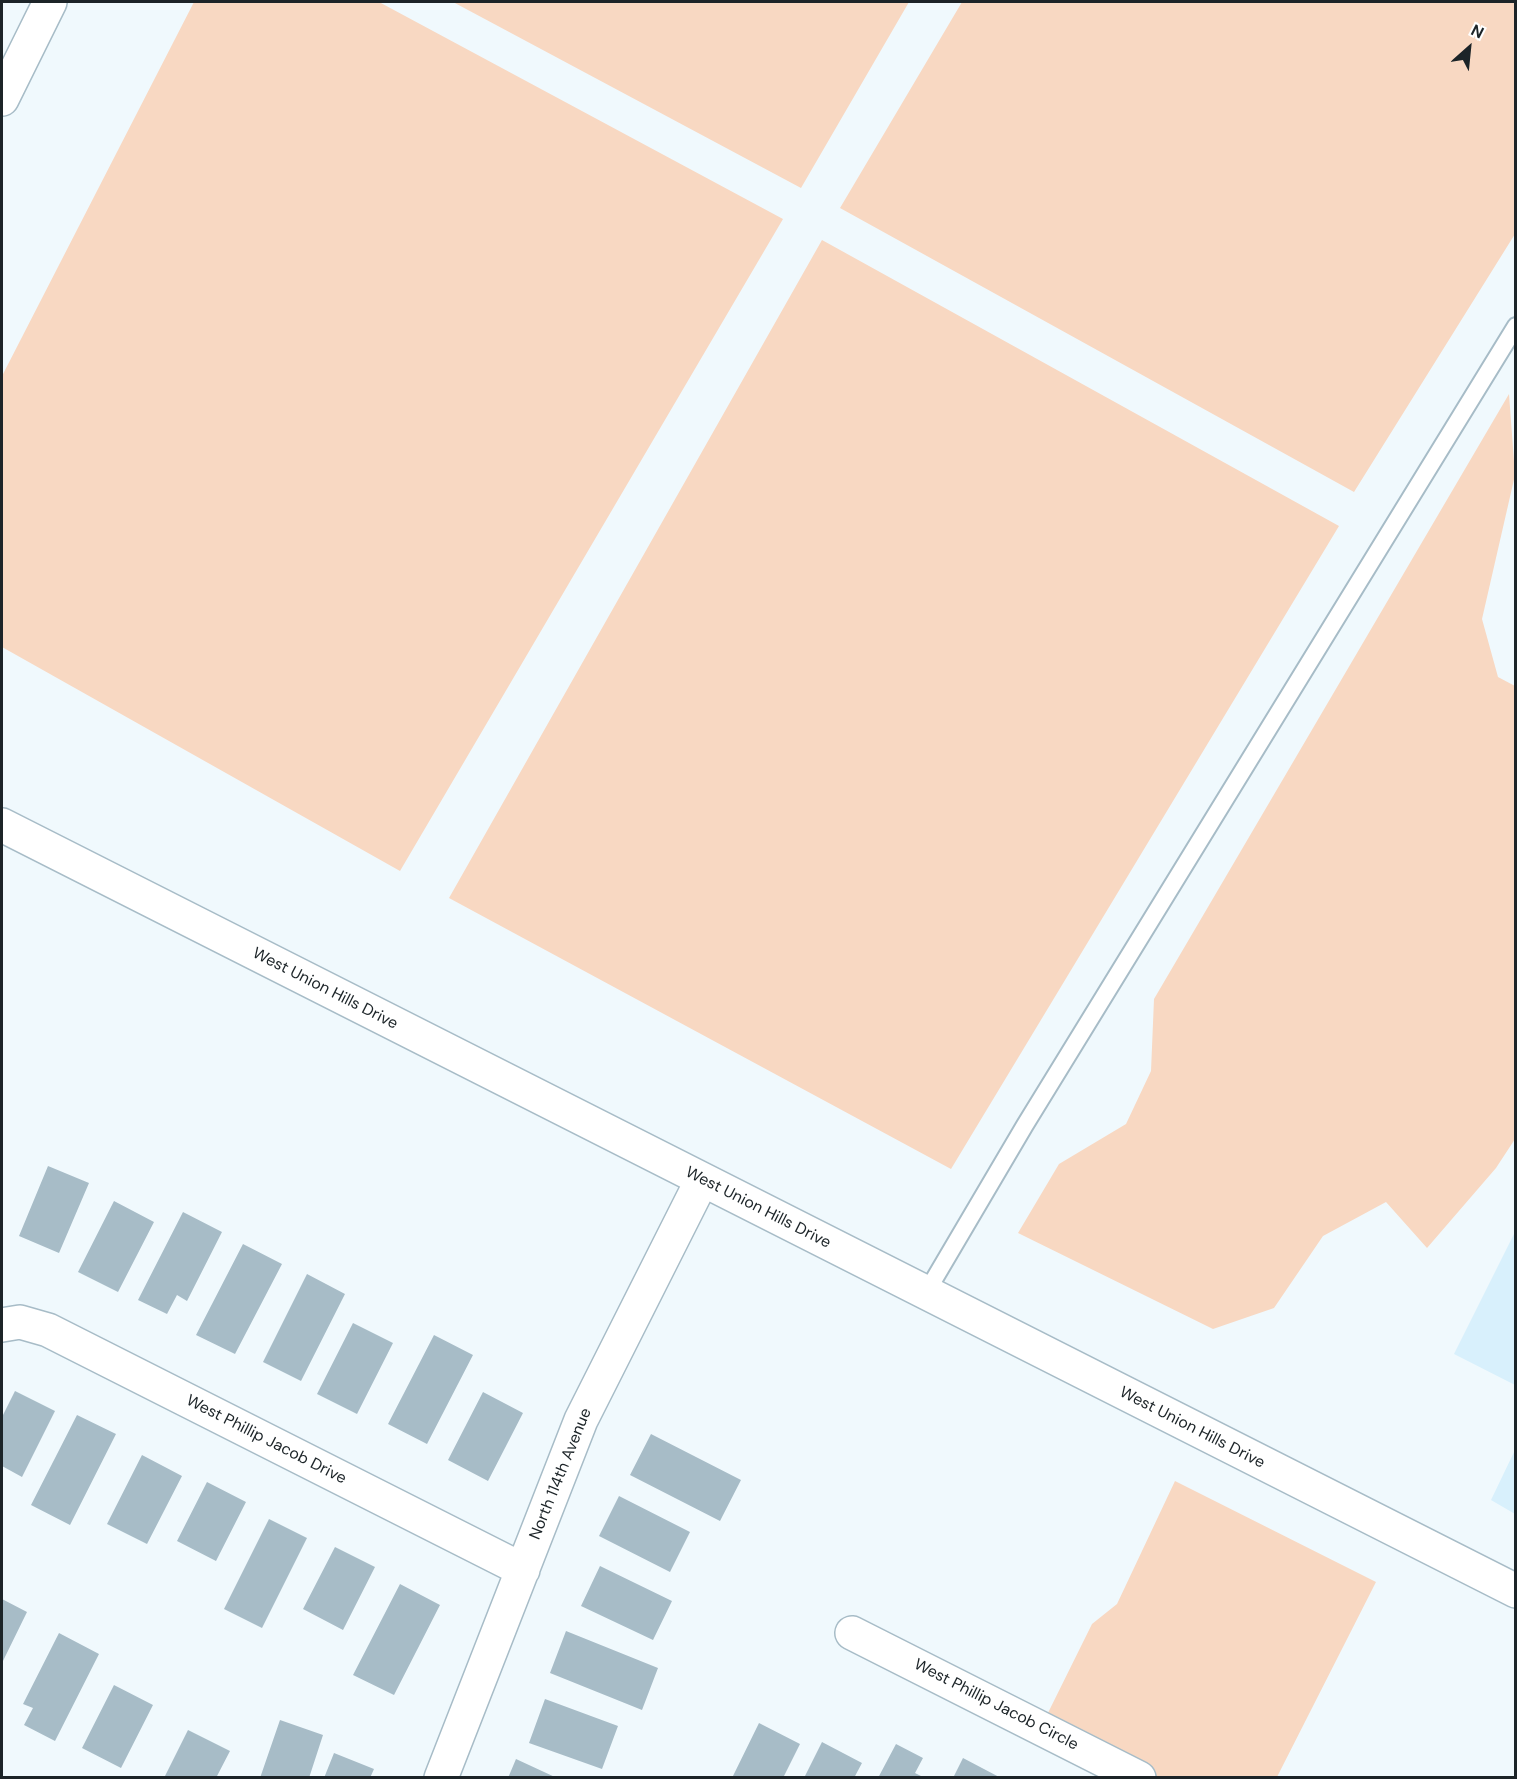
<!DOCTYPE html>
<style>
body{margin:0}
#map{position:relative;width:1517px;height:1779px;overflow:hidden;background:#f0f9fd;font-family:"DM Sans",sans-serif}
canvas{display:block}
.frame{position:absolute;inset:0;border:3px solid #1c2428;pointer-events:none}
.north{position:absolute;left:1439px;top:18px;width:60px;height:60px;-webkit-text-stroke:4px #fff;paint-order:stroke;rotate:27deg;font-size:16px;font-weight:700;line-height:24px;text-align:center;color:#1c2428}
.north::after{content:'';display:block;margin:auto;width:21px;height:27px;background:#1c2428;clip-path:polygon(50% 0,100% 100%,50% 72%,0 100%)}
</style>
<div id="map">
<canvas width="1517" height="1779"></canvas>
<div class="frame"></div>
<div class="north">N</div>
</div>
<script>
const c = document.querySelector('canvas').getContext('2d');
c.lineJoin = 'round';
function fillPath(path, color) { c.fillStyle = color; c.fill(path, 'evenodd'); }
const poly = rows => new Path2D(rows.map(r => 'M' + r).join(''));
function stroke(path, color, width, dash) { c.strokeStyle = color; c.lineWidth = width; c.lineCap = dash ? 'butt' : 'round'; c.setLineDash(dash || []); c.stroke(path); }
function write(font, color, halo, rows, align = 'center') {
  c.font = font + ' "DM Sans",sans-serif'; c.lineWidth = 4.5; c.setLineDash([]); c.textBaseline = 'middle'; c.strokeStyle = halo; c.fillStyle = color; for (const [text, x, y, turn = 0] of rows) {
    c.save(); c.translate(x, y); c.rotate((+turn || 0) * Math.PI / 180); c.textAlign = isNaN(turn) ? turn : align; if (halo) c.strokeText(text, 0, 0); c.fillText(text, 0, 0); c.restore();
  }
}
fillPath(poly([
 [1515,1232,1515,1385,1454,1354],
 [1515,1450,1515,1514,1491,1500]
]), '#d8f0fc');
fillPath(poly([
 [194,2,379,2,783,219,400,871,2,647,2,376],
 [453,2,909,2,801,188],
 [962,2,1515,2,1515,234,1354,492,840,208],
 [822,240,1339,526,951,1169,449,898],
 [1509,394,1515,475,1482,619,1498,677,1515,686,1515,1139,1496,1168,1427,1248,1386,1202,1323,1236,1274,1308,1213,1329,1018,1233,1059,1164,1126,1124,1151,1071,1154,999],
 [1175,1481,1376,1582,1277,1777,1139,1777,1041,1727,1092,1624,1117,1604]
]), '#f8d8c2');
fillPath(poly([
 [48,1166,89,1183,59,1253,19,1236],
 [114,1201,154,1222,118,1292,78,1272],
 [183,1212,222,1232,187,1301,177,1295,167,1314,138,1300],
 [243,1244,282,1264,235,1354,196,1335],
 [307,1274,345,1294,301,1381,263,1362],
 [353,1323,393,1343,357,1414,317,1394],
 [434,1335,473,1355,427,1444,388,1424],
 [15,1391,55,1411,22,1477,2,1466,2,1417],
 [483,1392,523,1413,488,1481,448,1460],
 [77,1415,116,1434,70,1525,31,1505],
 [651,1434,741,1480,720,1521,630,1475],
 [142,1455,182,1476,147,1544,107,1524],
 [207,1482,246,1502,216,1561,177,1541],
 [619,1496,690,1532,670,1572,599,1536],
 [269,1519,307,1538,262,1628,224,1609],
 [335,1547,375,1567,343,1630,303,1609],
 [600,1566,672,1601,653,1640,581,1606],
 [400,1584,440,1605,394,1695,353,1675],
 [2,1599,27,1612,2,1663],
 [566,1631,658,1668,642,1710,550,1673],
 [59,1633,99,1654,55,1741,24,1725,33,1708,23,1704],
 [114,1685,153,1705,121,1768,82,1748],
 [545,1699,618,1726,602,1769,529,1743],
 [280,1720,323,1735,309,1778,260,1778],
 [759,1723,800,1744,783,1778,732,1778],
 [188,1730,230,1751,216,1778,164,1778],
 [822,1742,862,1763,854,1778,804,1778],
 [896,1744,923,1758,915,1773,925,1778,878,1778],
 [334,1753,374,1769,370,1778,324,1778],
 [963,1758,1001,1778,953,1778],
 [516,1759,557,1778,508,1778]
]), '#a7bcc7');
const lane = poly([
 [926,1293,1025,1125,1516,326]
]);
const street = poly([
 [2,99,50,2],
 [2,1325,20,1322,48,1330,523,1570],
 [852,1633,1139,1778],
 [441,1778,581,1420,702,1180]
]);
const secondary = poly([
 [2,825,1516,1591]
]);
stroke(lane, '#a7bcc7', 20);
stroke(street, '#a7bcc7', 36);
stroke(secondary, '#a7bcc7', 36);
stroke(lane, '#fff', 16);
stroke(street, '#fff', 33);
stroke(secondary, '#fff', 33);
write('16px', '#1c2428', '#fff', [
 ["West Union Hills Drive",325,989,27],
 ["West Union Hills Drive",758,1208,27],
 ["West Union Hills Drive",1192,1428,27],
 ["West Phillip Jacob Drive",266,1440,27],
 ["North 114th Avenue",561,1474,-68],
 ["West Phillip Jacob Circle",996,1705,27]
]);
</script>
